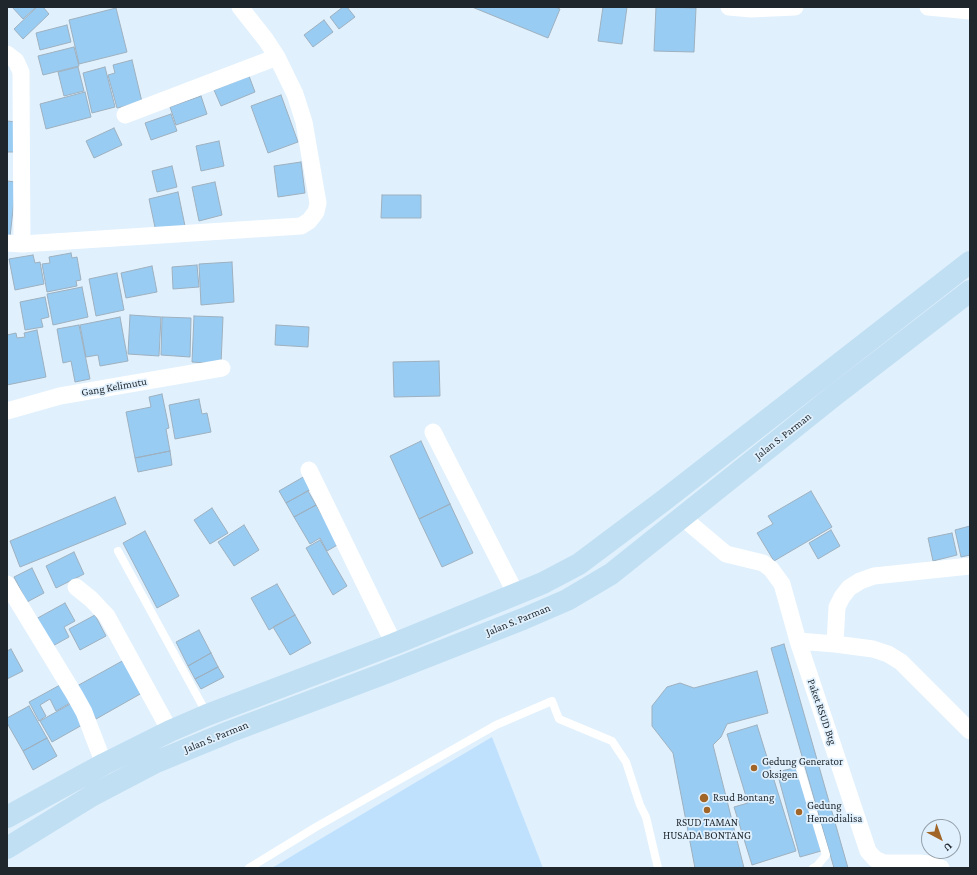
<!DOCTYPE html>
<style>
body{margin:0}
#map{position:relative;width:977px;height:875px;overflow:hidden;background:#e0f0fd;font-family:"Crimson Pro",serif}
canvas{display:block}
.frame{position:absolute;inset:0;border:8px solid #1f262c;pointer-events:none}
.north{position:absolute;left:921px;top:819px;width:40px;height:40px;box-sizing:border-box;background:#e0f0fd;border:1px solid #939fa9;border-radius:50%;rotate:139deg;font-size:11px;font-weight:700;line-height:16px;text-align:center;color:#1f262c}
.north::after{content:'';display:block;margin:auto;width:14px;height:18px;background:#a26528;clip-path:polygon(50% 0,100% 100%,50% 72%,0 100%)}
</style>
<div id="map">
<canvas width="977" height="875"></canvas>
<div class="frame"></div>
<div class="north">U</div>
</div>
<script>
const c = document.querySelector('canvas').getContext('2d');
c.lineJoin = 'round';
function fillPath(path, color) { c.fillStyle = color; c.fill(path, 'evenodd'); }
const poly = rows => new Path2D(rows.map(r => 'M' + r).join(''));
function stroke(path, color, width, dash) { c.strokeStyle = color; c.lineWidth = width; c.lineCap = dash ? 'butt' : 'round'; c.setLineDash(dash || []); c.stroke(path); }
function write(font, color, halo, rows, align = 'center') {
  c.font = font + ' "Crimson Pro",serif'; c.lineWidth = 3.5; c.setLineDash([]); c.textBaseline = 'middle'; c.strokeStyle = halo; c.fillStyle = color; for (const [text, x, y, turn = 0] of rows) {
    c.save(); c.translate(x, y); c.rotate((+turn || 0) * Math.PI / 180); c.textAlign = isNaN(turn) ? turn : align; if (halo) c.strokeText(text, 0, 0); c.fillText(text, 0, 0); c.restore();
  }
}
fillPath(poly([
 [492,737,543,868,272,868,307,847]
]), '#bfe1fd');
const building = poly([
 [12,7,36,7,23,19,12,7],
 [37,7,43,7,49,14,23,39,14,29,37,7],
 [343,7,347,7,355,17,339,29,330,17,343,7],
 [472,7,555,7,560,9,548,38,472,7],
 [603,7,627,7,622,44,598,41,603,7],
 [656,7,696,8,694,52,654,51,656,7],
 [116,8,127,52,79,64,69,20,116,8],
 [324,20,333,32,313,47,304,35,324,20],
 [67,25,71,42,40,50,36,33,67,25],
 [74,47,79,66,43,75,38,56,74,47],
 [132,60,142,102,117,108,108,75,115,73,113,65,132,60],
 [78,67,84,91,64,96,58,72,78,67],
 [105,67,115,107,92,113,83,73,105,67],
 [249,76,255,92,221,106,214,90,249,76],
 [85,92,91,117,46,129,40,104,85,92],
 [281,95,298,142,268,153,251,106,281,95],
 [201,96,207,114,176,125,170,107,201,96],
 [171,114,177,131,151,140,145,123,171,114],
 [7,121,17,122,14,152,7,152,7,121],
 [114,128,122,145,94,158,86,141,114,128],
 [219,141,224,166,201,171,196,146,219,141],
 [301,162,305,193,278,197,274,166,301,162],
 [172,166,177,187,157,192,152,171,172,166],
 [7,181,16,182,10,237,7,237,7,181],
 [215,182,222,215,199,221,192,187,215,182],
 [178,192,185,226,156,232,149,199,178,192],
 [382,195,421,195,421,218,381,218,382,195],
 [71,253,72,258,77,257,81,280,76,281,77,286,47,292,42,264,50,263,49,257,71,253],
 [33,255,35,263,40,262,44,284,15,290,9,259,33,255],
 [232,262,234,302,201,305,199,264,232,262],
 [197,265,199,287,173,289,172,267,197,265],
 [152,266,157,292,126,298,121,273,152,266],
 [117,273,124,310,96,316,89,279,117,273],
 [82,287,88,317,53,325,47,294,82,287],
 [45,297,49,317,41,319,43,327,25,330,20,302,45,297],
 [130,315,161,317,159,356,128,354,130,315],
 [194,316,223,317,221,364,192,362,194,316],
 [120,317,128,361,100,366,98,355,86,357,80,325,120,317],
 [162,317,191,318,190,357,161,355,162,317],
 [79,325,90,379,75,382,71,361,63,363,57,329,79,325],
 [276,325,309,327,308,347,275,345,276,325],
 [37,330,46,377,7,385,7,335,16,333,17,338,25,337,24,333,37,330],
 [439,361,440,396,394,397,393,362,439,361],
 [162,394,169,428,166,429,170,451,135,458,126,412,151,407,149,397,162,394],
 [199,399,202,414,207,413,211,432,175,439,169,405,199,399],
 [421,441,450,504,419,519,390,456,421,441],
 [170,451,172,465,138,472,135,458,170,451],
 [305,476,313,488,286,503,279,491,305,476],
 [308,491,316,505,294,517,286,503,308,491],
 [811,491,832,527,774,561,757,533,773,524,768,516,811,491],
 [115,497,126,524,20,567,10,541,115,497],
 [450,504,473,553,442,567,419,519,450,504],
 [316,505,339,544,327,551,320,538,310,544,294,517,316,505],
 [212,508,228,533,210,544,194,520,212,508],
 [244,525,259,550,234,566,218,542,244,525],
 [970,526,970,555,961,557,955,530,970,526],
 [831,530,840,546,818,559,809,543,831,530],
 [145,531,179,596,157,608,123,543,145,531],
 [952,533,957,555,933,561,928,538,952,533],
 [320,540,347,586,333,595,306,548,320,540],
 [74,552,84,574,56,588,46,566,74,552],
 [32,568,44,593,27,602,14,577,32,568],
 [277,584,295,615,269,630,251,598,277,584],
 [65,603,75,621,64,627,69,637,49,648,34,620,65,603],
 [95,615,106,636,80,650,69,629,95,615],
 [295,615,311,643,290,655,273,627,295,615],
 [199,630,211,653,188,666,176,642,199,630],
 [784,644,848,868,834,868,771,648,784,644],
 [11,649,23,671,7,679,7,651,11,649],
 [211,653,218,667,195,679,188,666,211,653],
 [124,660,142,693,96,719,77,686,124,660],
 [218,667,224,677,201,689,195,679,218,667],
 [757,671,768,713,727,724,721,737,713,745,744,868,695,868,673,753,652,726,652,706,667,687,680,683,694,688,757,671],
 [60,685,70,703,56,711,50,699,40,705,46,716,39,721,29,702,60,685],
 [72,703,84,724,52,742,40,721,72,703],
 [29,706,47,738,23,751,7,723,7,718,29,706],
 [757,725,796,851,752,865,734,807,748,803,727,734,757,725],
 [47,738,57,756,33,770,23,751,47,738],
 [798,767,821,851,800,857,777,772,798,767]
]);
fillPath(building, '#99ccf3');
stroke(building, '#9db0bf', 1);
stroke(poly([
 [118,551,207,714],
 [798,762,826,855,817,866,813,868],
 [249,868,316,827,496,725,552,701,559,719,612,741,626,762,640,805,646,817,658,868]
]), '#fff', 8);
stroke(poly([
 [729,7,751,9,795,7],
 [928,7,970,11],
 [7,54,16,61,21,72,21,78,22,244],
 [125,115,277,57],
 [7,243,22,244,301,226,309,221,316,212,318,203,304,122,295,94,277,57,266,40,240,7],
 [7,411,60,396,222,368],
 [433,432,516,594],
 [309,470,394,644],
 [682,517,726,554,763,563,771,569,782,584,798,641,868,851,875,859,884,863,919,863,929,864,941,868],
 [7,584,74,694,84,712,104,764],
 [76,587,91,599,107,616,170,731],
 [798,641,835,644,873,649,888,654,901,662,970,731],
 [835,644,837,607,842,597,849,588,860,581,874,576,970,566]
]), '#fff', 17);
stroke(poly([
 [7,817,104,764,170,731,207,715,394,644,543,583,579,564,663,501,970,262],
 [7,848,93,795,156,762,229,732,383,674,523,619,567,600,611,574,835,395,970,291]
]), '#c1dff3', 22);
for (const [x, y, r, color] of [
 [754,768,4,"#a26528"],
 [704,798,5,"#a26528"],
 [707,810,4,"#a26528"],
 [799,812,4,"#a26528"]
]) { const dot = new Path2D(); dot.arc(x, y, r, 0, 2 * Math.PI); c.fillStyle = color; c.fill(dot); stroke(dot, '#e0f0fd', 1.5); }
write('11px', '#1f262c', '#e0f0fd', [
 ["Gang Kelimutu",114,387,-10],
 ["Jalan S. Parman",783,436,-38],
 ["Jalan S. Parman",518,620,-22],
 ["Paket RSUD Btg",822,712,71],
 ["Jalan S. Parman",216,737,-22]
]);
write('11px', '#1f262c', '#e0f0fd', [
 ["Gedung Generator",762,762],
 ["Oksigen",762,775],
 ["Rsud Bontang",713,798],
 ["Gedung",807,806],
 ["Hemodialisa",807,819],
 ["RSUD TAMAN",707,823,"center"],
 ["HUSADA BONTANG",707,836,"center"]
], 'left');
</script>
